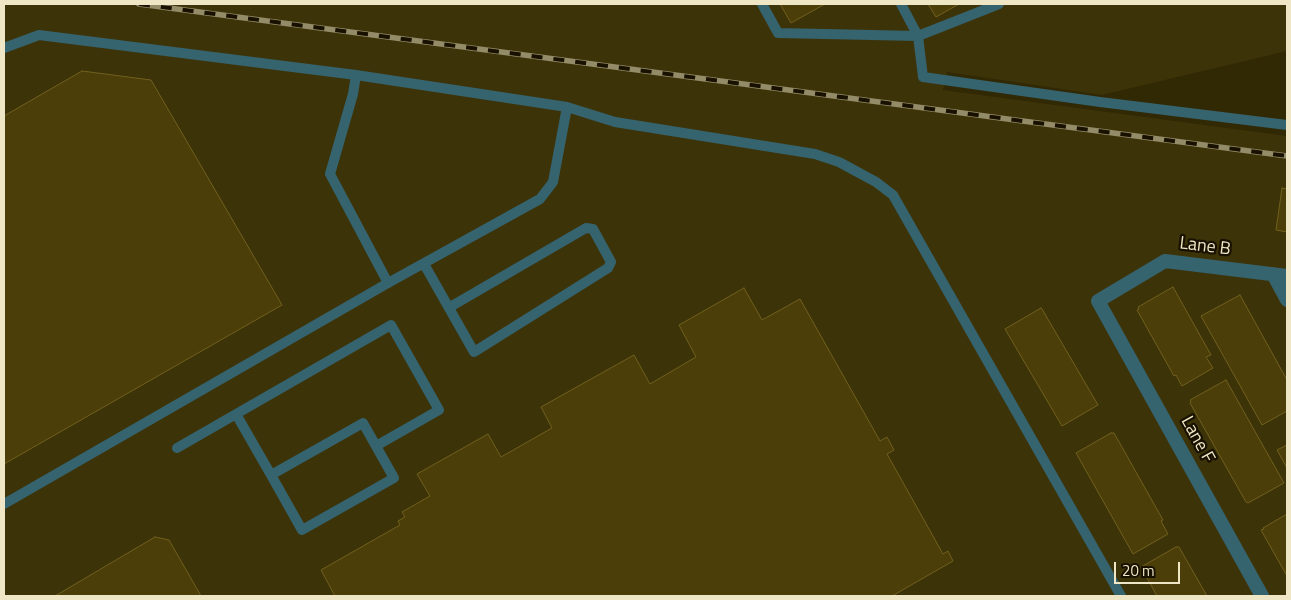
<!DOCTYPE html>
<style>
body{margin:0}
#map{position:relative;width:1291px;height:600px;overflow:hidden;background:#312804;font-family:"Titillium Web",sans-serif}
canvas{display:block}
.frame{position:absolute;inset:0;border:5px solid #efe6c5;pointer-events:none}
.scale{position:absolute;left:1114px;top:562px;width:66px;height:22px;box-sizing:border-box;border:2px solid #efe6c5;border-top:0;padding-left:6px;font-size:15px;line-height:18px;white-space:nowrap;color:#efe6c5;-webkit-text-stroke:4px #181100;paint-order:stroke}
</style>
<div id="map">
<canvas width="1291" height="600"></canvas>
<div class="frame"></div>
<div class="scale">20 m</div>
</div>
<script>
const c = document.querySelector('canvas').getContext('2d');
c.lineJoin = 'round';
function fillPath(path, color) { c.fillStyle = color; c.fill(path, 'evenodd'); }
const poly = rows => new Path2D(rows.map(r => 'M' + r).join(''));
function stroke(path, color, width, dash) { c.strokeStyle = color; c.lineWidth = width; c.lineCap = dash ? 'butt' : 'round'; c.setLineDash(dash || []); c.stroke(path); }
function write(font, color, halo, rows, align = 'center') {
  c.font = font + ' "Titillium Web",sans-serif'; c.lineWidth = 4.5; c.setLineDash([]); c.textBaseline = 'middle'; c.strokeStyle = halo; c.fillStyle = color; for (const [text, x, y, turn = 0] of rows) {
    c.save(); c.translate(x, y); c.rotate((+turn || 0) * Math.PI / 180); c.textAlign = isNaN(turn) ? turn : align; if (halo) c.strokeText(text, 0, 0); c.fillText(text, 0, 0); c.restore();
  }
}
fillPath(poly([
 [4,4,1287,4,1287,51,1102,95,947,72,943,90,1287,136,1287,596,4,596]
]), '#3d3309');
const building = poly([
 [780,4,825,4,791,23,780,4],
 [928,4,959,4,936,17,928,4],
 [82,71,151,80,282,305,4,464,4,116,82,71],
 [1282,188,1287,189,1287,232,1276,230,1282,188],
 [1173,287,1211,355,1206,357,1213,368,1182,386,1176,375,1174,376,1137,310,1139,309,1138,307,1173,287],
 [744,288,762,320,800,299,880,441,887,437,894,450,887,454,943,554,948,551,953,561,892,596,335,596,321,570,400,525,398,521,405,517,402,512,430,496,417,474,488,434,501,457,552,428,541,407,634,355,650,384,696,357,679,325,744,288],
 [1240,295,1287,380,1287,411,1262,425,1201,316,1240,295],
 [1041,308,1042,309,1098,405,1062,426,1005,329,1041,308],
 [1226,380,1284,483,1248,503,1246,502,1190,403,1191,402,1190,400,1226,380],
 [1111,433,1114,433,1163,520,1161,521,1168,534,1133,554,1076,453,1111,433],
 [1287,445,1287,468,1277,450,1287,445],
 [1287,514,1287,576,1261,530,1264,529,1263,528,1287,514],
 [155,537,169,540,201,596,55,596,155,537],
 [1176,547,1179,547,1207,596,1157,596,1141,567,1176,547]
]);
fillPath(building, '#4b3e09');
stroke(building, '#71601d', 1);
stroke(poly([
 [762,4,778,33,918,36,923,77,1100,102,1287,125],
 [901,4,918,36,999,4],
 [4,48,39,35,356,75,567,107,615,122,815,154,839,162,876,182,893,195,1121,596],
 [356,75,353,94,330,174,388,283],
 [424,264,474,352,608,268,611,262,593,229,586,228,450,307],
 [236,414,271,475,302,530,394,478,363,423,271,475],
 [177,448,391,325,439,410,376,446],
 [4,504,388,283,540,199,553,182,567,107]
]), '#35636e', 10);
stroke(poly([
 [1273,274,1287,300],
 [1262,596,1098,301,1165,261,1287,276]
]), '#35636e', 14);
const rail = poly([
 [139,4,1287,156]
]);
stroke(rail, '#948b68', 5.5);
stroke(rail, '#181100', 4, [11]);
write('18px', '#efe6c5', '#181100', [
 ["Lane B",1205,247,7],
 ["Lane F",1197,440,61]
]);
</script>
